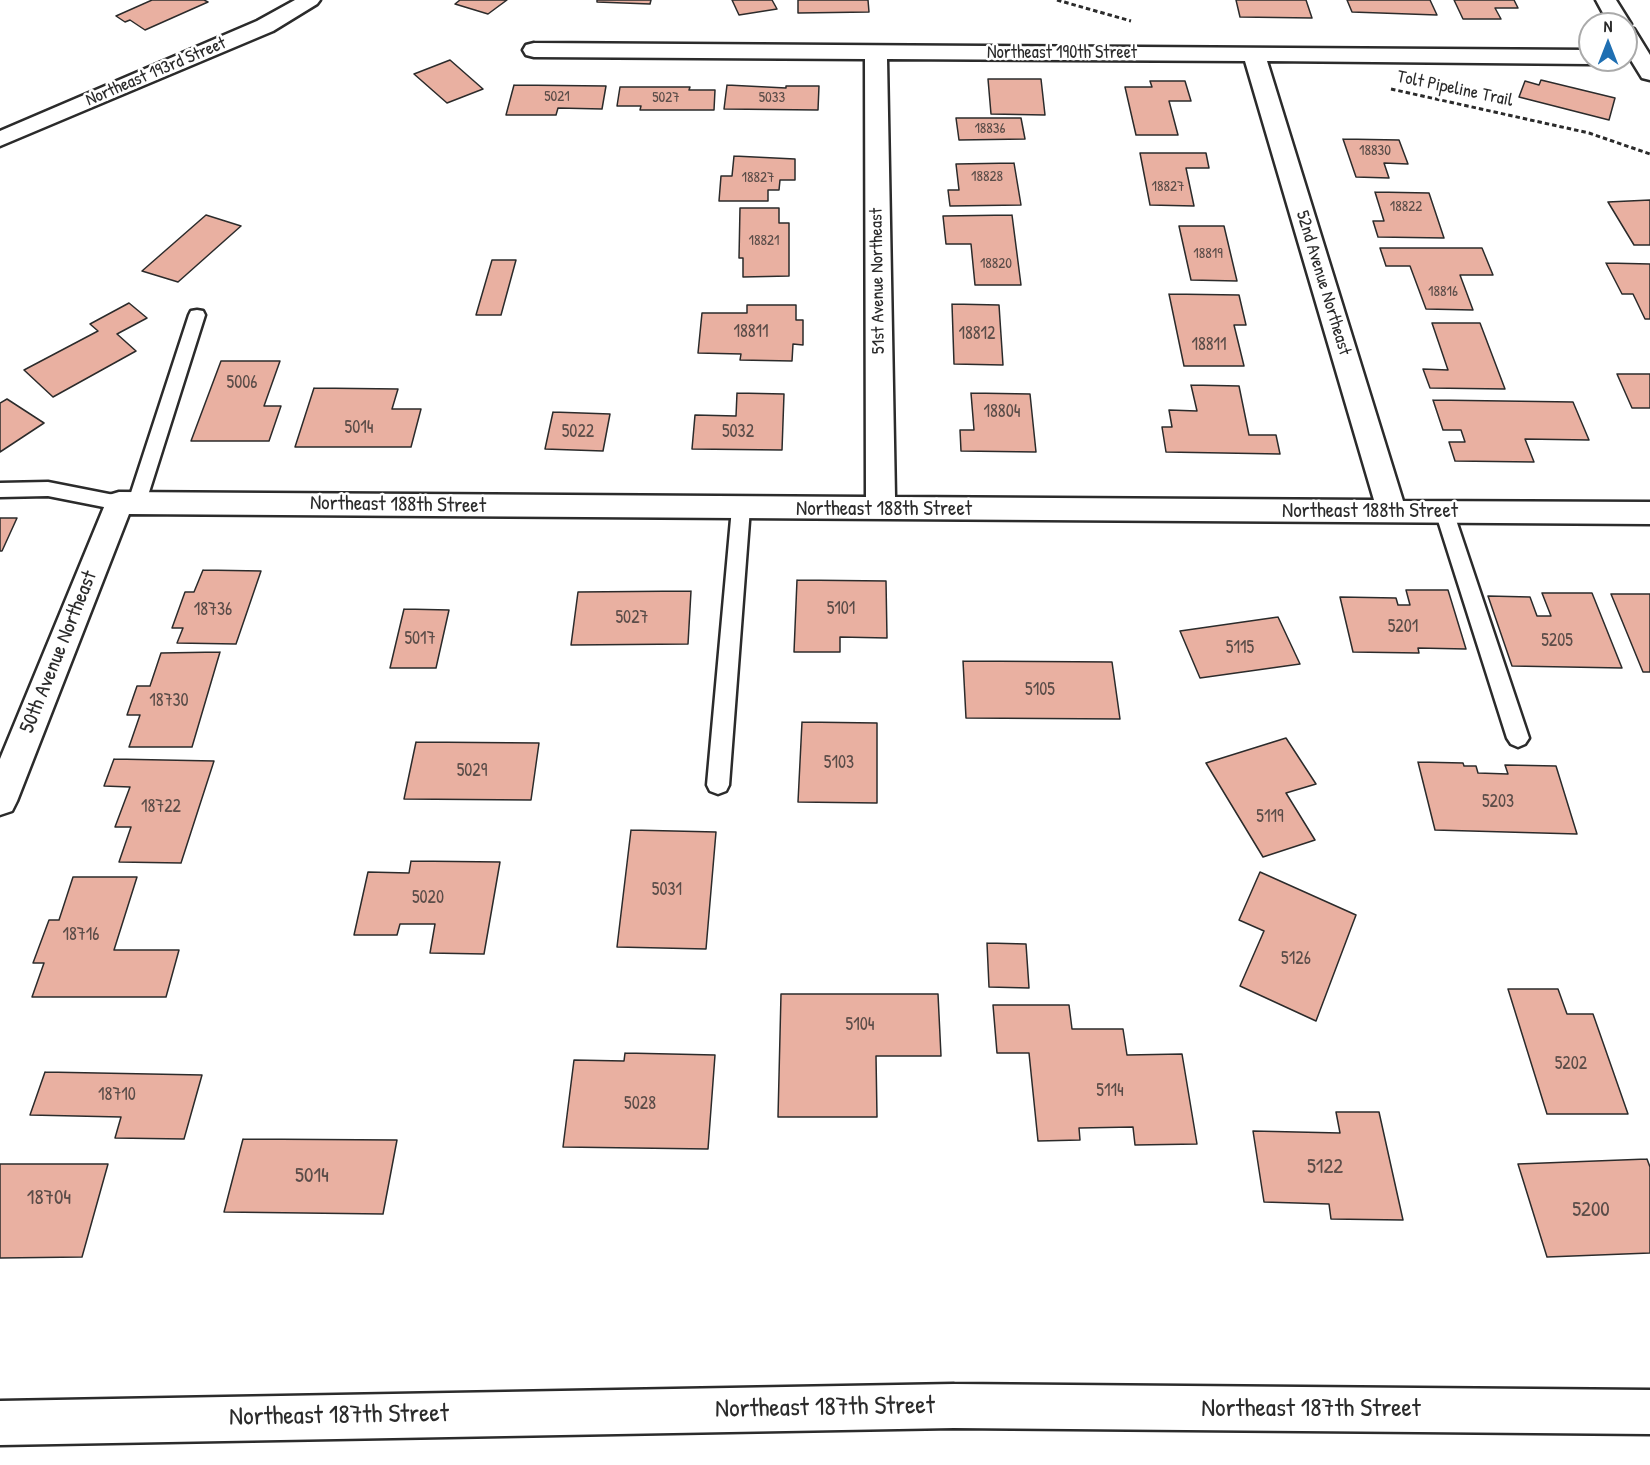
<!DOCTYPE html>
<style>
body{margin:0}
#map{position:relative;width:1650px;height:1465px;overflow:hidden;background:#fff;font-family:"Patrick Hand",sans-serif}
canvas{display:block}
.north{position:absolute;left:1578px;top:12px;width:60px;height:60px;box-sizing:border-box;background:#fff;border:2px solid #aaa;border-radius:50%;rotate:0deg;font-size:16px;font-weight:700;line-height:24px;text-align:center;color:#2b2b2b}
.north::after{content:'';display:block;margin:auto;width:21px;height:27px;background:#1f6fb2;clip-path:polygon(50% 0,100% 100%,50% 72%,0 100%)}
</style>
<div id="map">
<canvas width="1650" height="1465"></canvas>
<div class="north">N</div>
</div>
<script>
const c = document.querySelector('canvas').getContext('2d');
c.lineJoin = 'round';
function fillPath(path, color) { c.fillStyle = color; c.fill(path, 'evenodd'); }
const poly = rows => new Path2D(rows.map(r => 'M' + r).join(''));
function stroke(path, color, width, dash) { c.strokeStyle = color; c.lineWidth = width; c.lineCap = dash ? 'butt' : 'round'; c.setLineDash(dash || []); c.stroke(path); }
function write(font, color, halo, rows, align = 'center') {
  c.font = font + ' "Patrick Hand",sans-serif'; c.lineWidth = 5; c.setLineDash([]); c.textBaseline = 'middle'; c.strokeStyle = halo; c.fillStyle = color; for (const [text, x, y, turn = 0] of rows) {
    c.save(); c.translate(x, y); c.rotate((+turn || 0) * Math.PI / 180); c.textAlign = isNaN(turn) ? turn : align; if (halo) c.strokeText(text, 0, 0); c.fillText(text, 0, 0); c.restore();
  }
}
const building = poly([
 [152,0,204,0,208,2,145,30,130,20,125,22,116,16,152,0],
 [460,0,507,0,488,14,455,4,460,0],
 [597,0,651,0,650,4,597,2,597,0],
 [732,0,772,0,777,9,739,15,732,0],
 [798,0,868,0,869,12,798,13,798,0],
 [1236,0,1306,0,1312,18,1240,17,1236,0],
 [1347,0,1430,0,1437,15,1352,12,1347,0],
 [1454,0,1514,0,1518,8,1495,8,1501,19,1463,19,1454,0],
 [450,60,483,89,447,103,414,74,450,60],
 [988,79,1041,79,1045,115,991,114,988,79],
 [1541,80,1615,98,1609,120,1519,97,1525,81,1539,85,1541,80],
 [1150,81,1185,81,1191,101,1169,101,1178,135,1136,135,1125,87,1152,87,1150,81],
 [514,85,606,86,602,109,558,108,556,115,506,115,514,85],
 [727,85,786,88,786,86,819,86,818,110,724,109,727,85],
 [620,87,690,87,689,90,715,90,714,110,640,110,641,106,617,106,620,87],
 [956,118,1021,118,1025,139,959,140,956,118],
 [1343,139,1399,140,1408,164,1384,163,1389,178,1356,177,1343,139],
 [1140,153,1206,153,1209,168,1186,168,1194,206,1150,205,1140,153],
 [734,156,795,159,795,180,780,180,779,190,768,190,768,201,719,201,721,176,732,176,734,156],
 [1014,163,1021,205,950,206,948,190,959,190,956,164,1014,163],
 [1375,192,1429,193,1444,238,1378,237,1373,221,1384,221,1375,192],
 [1650,200,1650,245,1634,245,1608,202,1650,200],
 [740,208,779,208,779,223,789,223,789,276,743,277,743,258,739,258,740,208],
 [206,215,241,226,178,282,142,271,206,215],
 [1012,215,1021,285,975,285,971,244,946,244,943,216,1012,215],
 [1179,226,1224,226,1237,281,1191,280,1179,226],
 [1380,248,1482,248,1493,275,1460,275,1473,310,1426,309,1410,266,1386,266,1380,248],
 [492,260,516,260,501,315,476,315,492,260],
 [1606,263,1650,264,1650,319,1645,319,1633,294,1622,294,1606,263],
 [1169,294,1239,295,1246,325,1234,325,1244,366,1184,366,1169,294],
 [129,303,147,318,117,334,136,351,53,397,24,370,98,331,90,324,129,303],
 [952,304,999,305,1003,365,954,364,952,304],
 [747,305,796,305,796,320,803,320,803,345,793,344,792,361,740,360,741,354,698,353,702,313,747,313,747,305],
 [1432,323,1480,323,1505,389,1430,388,1423,369,1448,370,1432,323],
 [221,361,280,361,264,406,281,406,269,441,191,441,221,361],
 [1617,374,1650,374,1650,408,1632,408,1617,374],
 [1191,385,1239,386,1249,435,1276,435,1280,454,1166,452,1162,427,1172,427,1169,410,1197,411,1191,385],
 [314,388,398,389,392,409,421,409,411,447,295,447,314,388],
 [737,393,784,394,782,450,692,449,695,415,736,416,737,393],
 [971,393,1030,394,1036,452,961,451,960,430,974,430,971,393],
 [7,399,44,423,0,452,0,403,7,399],
 [1433,400,1573,402,1589,440,1525,439,1534,462,1455,461,1449,442,1465,442,1461,430,1443,430,1433,400],
 [553,412,610,414,603,451,545,449,553,412],
 [0,518,17,518,2,551,0,551,0,518],
 [203,570,261,571,236,644,177,643,183,628,172,628,185,592,194,592,203,570],
 [797,580,886,581,887,638,840,637,840,652,794,652,797,580],
 [1406,590,1448,590,1466,649,1418,648,1419,653,1353,652,1340,597,1396,598,1398,605,1410,605,1406,590],
 [691,591,688,644,571,645,578,592,691,591],
 [1542,593,1592,593,1622,668,1512,666,1488,596,1530,597,1537,616,1551,616,1542,593],
 [1611,594,1650,594,1650,672,1643,672,1611,594],
 [404,609,449,610,436,668,390,668,404,609],
 [1278,617,1300,664,1200,678,1180,631,1278,617],
 [220,652,192,747,129,747,140,715,127,715,137,686,150,686,161,653,220,652],
 [963,661,1112,662,1120,719,966,718,963,661],
 [802,722,877,723,877,803,798,802,802,722],
 [1286,738,1316,784,1286,793,1315,840,1263,857,1206,763,1286,738],
 [416,742,539,743,531,800,404,799,416,742],
 [114,759,214,761,181,863,119,862,131,827,115,827,130,787,104,786,114,759],
 [1418,762,1463,763,1464,766,1476,766,1478,773,1508,774,1505,765,1556,766,1577,834,1435,830,1418,762],
 [631,830,716,832,706,949,617,947,631,830],
 [411,861,500,862,484,954,430,953,435,924,400,924,397,935,354,935,368,872,409,873,411,861],
 [1260,872,1356,915,1316,1021,1240,986,1264,931,1239,920,1260,872],
 [73,877,137,877,114,950,179,950,166,997,32,997,44,963,33,963,49,920,59,920,73,877],
 [987,943,1026,944,1029,988,989,987,987,943],
 [1508,989,1558,989,1567,1014,1593,1014,1628,1114,1547,1114,1508,989],
 [781,994,938,994,941,1056,876,1056,877,1117,778,1117,781,994],
 [993,1005,1069,1005,1072,1029,1123,1029,1127,1055,1182,1054,1197,1144,1135,1145,1133,1127,1079,1128,1080,1140,1038,1141,1029,1053,997,1053,993,1005],
 [625,1053,715,1055,708,1149,563,1147,574,1060,624,1061,625,1053],
 [45,1072,202,1075,184,1139,115,1138,121,1117,30,1115,45,1072],
 [1336,1112,1379,1112,1403,1220,1331,1219,1329,1204,1264,1202,1253,1131,1340,1133,1336,1112],
 [243,1139,397,1140,383,1214,224,1212,243,1139],
 [1647,1159,1650,1167,1650,1253,1547,1257,1518,1164,1647,1159],
 [0,1164,108,1164,82,1257,0,1258,0,1164]
]);
fillPath(building, '#e9b0a1');
stroke(building, '#2b2b2b', 1.5);
const lane = poly([
 [197,310,203,311,205,315,144,508,137,510,130,508,128,504,126,508,119,510,48,496,0,497,0,483,48,482,119,496,126,498,128,502,189,315,191,311,197,310],
 [741,501,748,503,750,508,729,785,726,791,718,794,710,791,707,785,732,508,734,503,741,501],
 [1444,504,1451,506,1453,511,1529,738,1525,744,1518,747,1511,744,1507,738,1435,511,1437,506,1444,504]
]);
const street = poly([
 [1596,0,1616,0,1631,24,1628,28,1634,29,1650,55,1650,80,1642,78,1626,52,1626,24,1609,24,1596,0],
 [534,43,1590,50,1590,60,1599,60,1598,62,1590,64,1267,61,1403,501,1650,502,1650,524,129,514,17,801,12,811,0,815,0,759,109,495,119,492,866,497,865,59,534,57,526,55,523,50,526,45,534,43],
 [887,59,1245,61,1374,500,895,497,887,59]
]);
const secondary = poly([
 [295,0,320,0,317,4,273,31,0,146,0,131,257,21,295,0],
 [954,1384,1650,1390,1650,1434,954,1428,0,1445,0,1401,954,1384]
]);
stroke(lane, '#2b2b2b', 5);
stroke(street, '#2b2b2b', 5);
stroke(secondary, '#2b2b2b', 5);
stroke(poly([
 [1057,0,1131,21],
 [1391,89,1589,133,1650,154]
]), '#2b2b2b', 3, [4.5, 3]);
fillPath(lane, '#fff');
fillPath(street, '#fff');
fillPath(secondary, '#fff');
write('15px', '#5a4c48', null, [
 ["5021",557,97],
 ["5027",666,98],
 ["5033",772,98],
 ["18836",990,129],
 ["18830",1375,151],
 ["18828",987,177],
 ["18827",758,178],
 ["18827",1168,187],
 ["18822",1406,207],
 ["18821",764,241],
 ["18819",1208,254],
 ["18820",996,264],
 ["18816",1443,292]
]);
write('18px', '#2b2b2b', '#fff', [
 ["Northeast 190th Street",1062,53],
 ["Northeast 193rd Street",156,72,-23],
 ["Tolt Pipeline Trail",1455,89,12],
 ["51st Avenue Northeast",878,281,-91],
 ["52nd Avenue Northeast",1323,283,73]
]);
write('18px', '#5a4c48', null, [
 ["18811",751,332],
 ["18812",977,334],
 ["18811",1209,345],
 ["5006",242,383],
 ["18804",1002,412],
 ["5014",359,428],
 ["5022",578,432],
 ["5032",738,432],
 ["5101",841,609],
 ["18736",213,610],
 ["5027",632,618],
 ["5201",1403,627],
 ["5017",420,639],
 ["5205",1557,641],
 ["5115",1240,648],
 ["5105",1040,690],
 ["18730",169,701],
 ["5103",839,763],
 ["5029",472,771],
 ["5203",1498,802],
 ["18722",161,807],
 ["5119",1270,817],
 ["5031",667,890],
 ["5020",428,898],
 ["18716",81,935],
 ["5126",1296,959],
 ["5104",860,1025],
 ["5202",1571,1064],
 ["5114",1110,1091],
 ["18710",117,1095],
 ["5028",640,1104]
]);
write('21px', '#2b2b2b', '#fff', [
 ["Northeast 188th Street",398,505,1],
 ["Northeast 188th Street",884,509],
 ["Northeast 188th Street",1370,511],
 ["50th Avenue Northeast",59,652,-68]
]);
write('21px', '#5a4c48', null, [
 ["5122",1325,1167],
 ["5014",312,1176],
 ["18704",49,1198],
 ["5200",1591,1210]
]);
write('26px', '#2b2b2b', '#fff', [
 ["Northeast 187th Street",825,1408,-1],
 ["Northeast 187th Street",1311,1409],
 ["Northeast 187th Street",339,1416,-1]
]);
</script>
